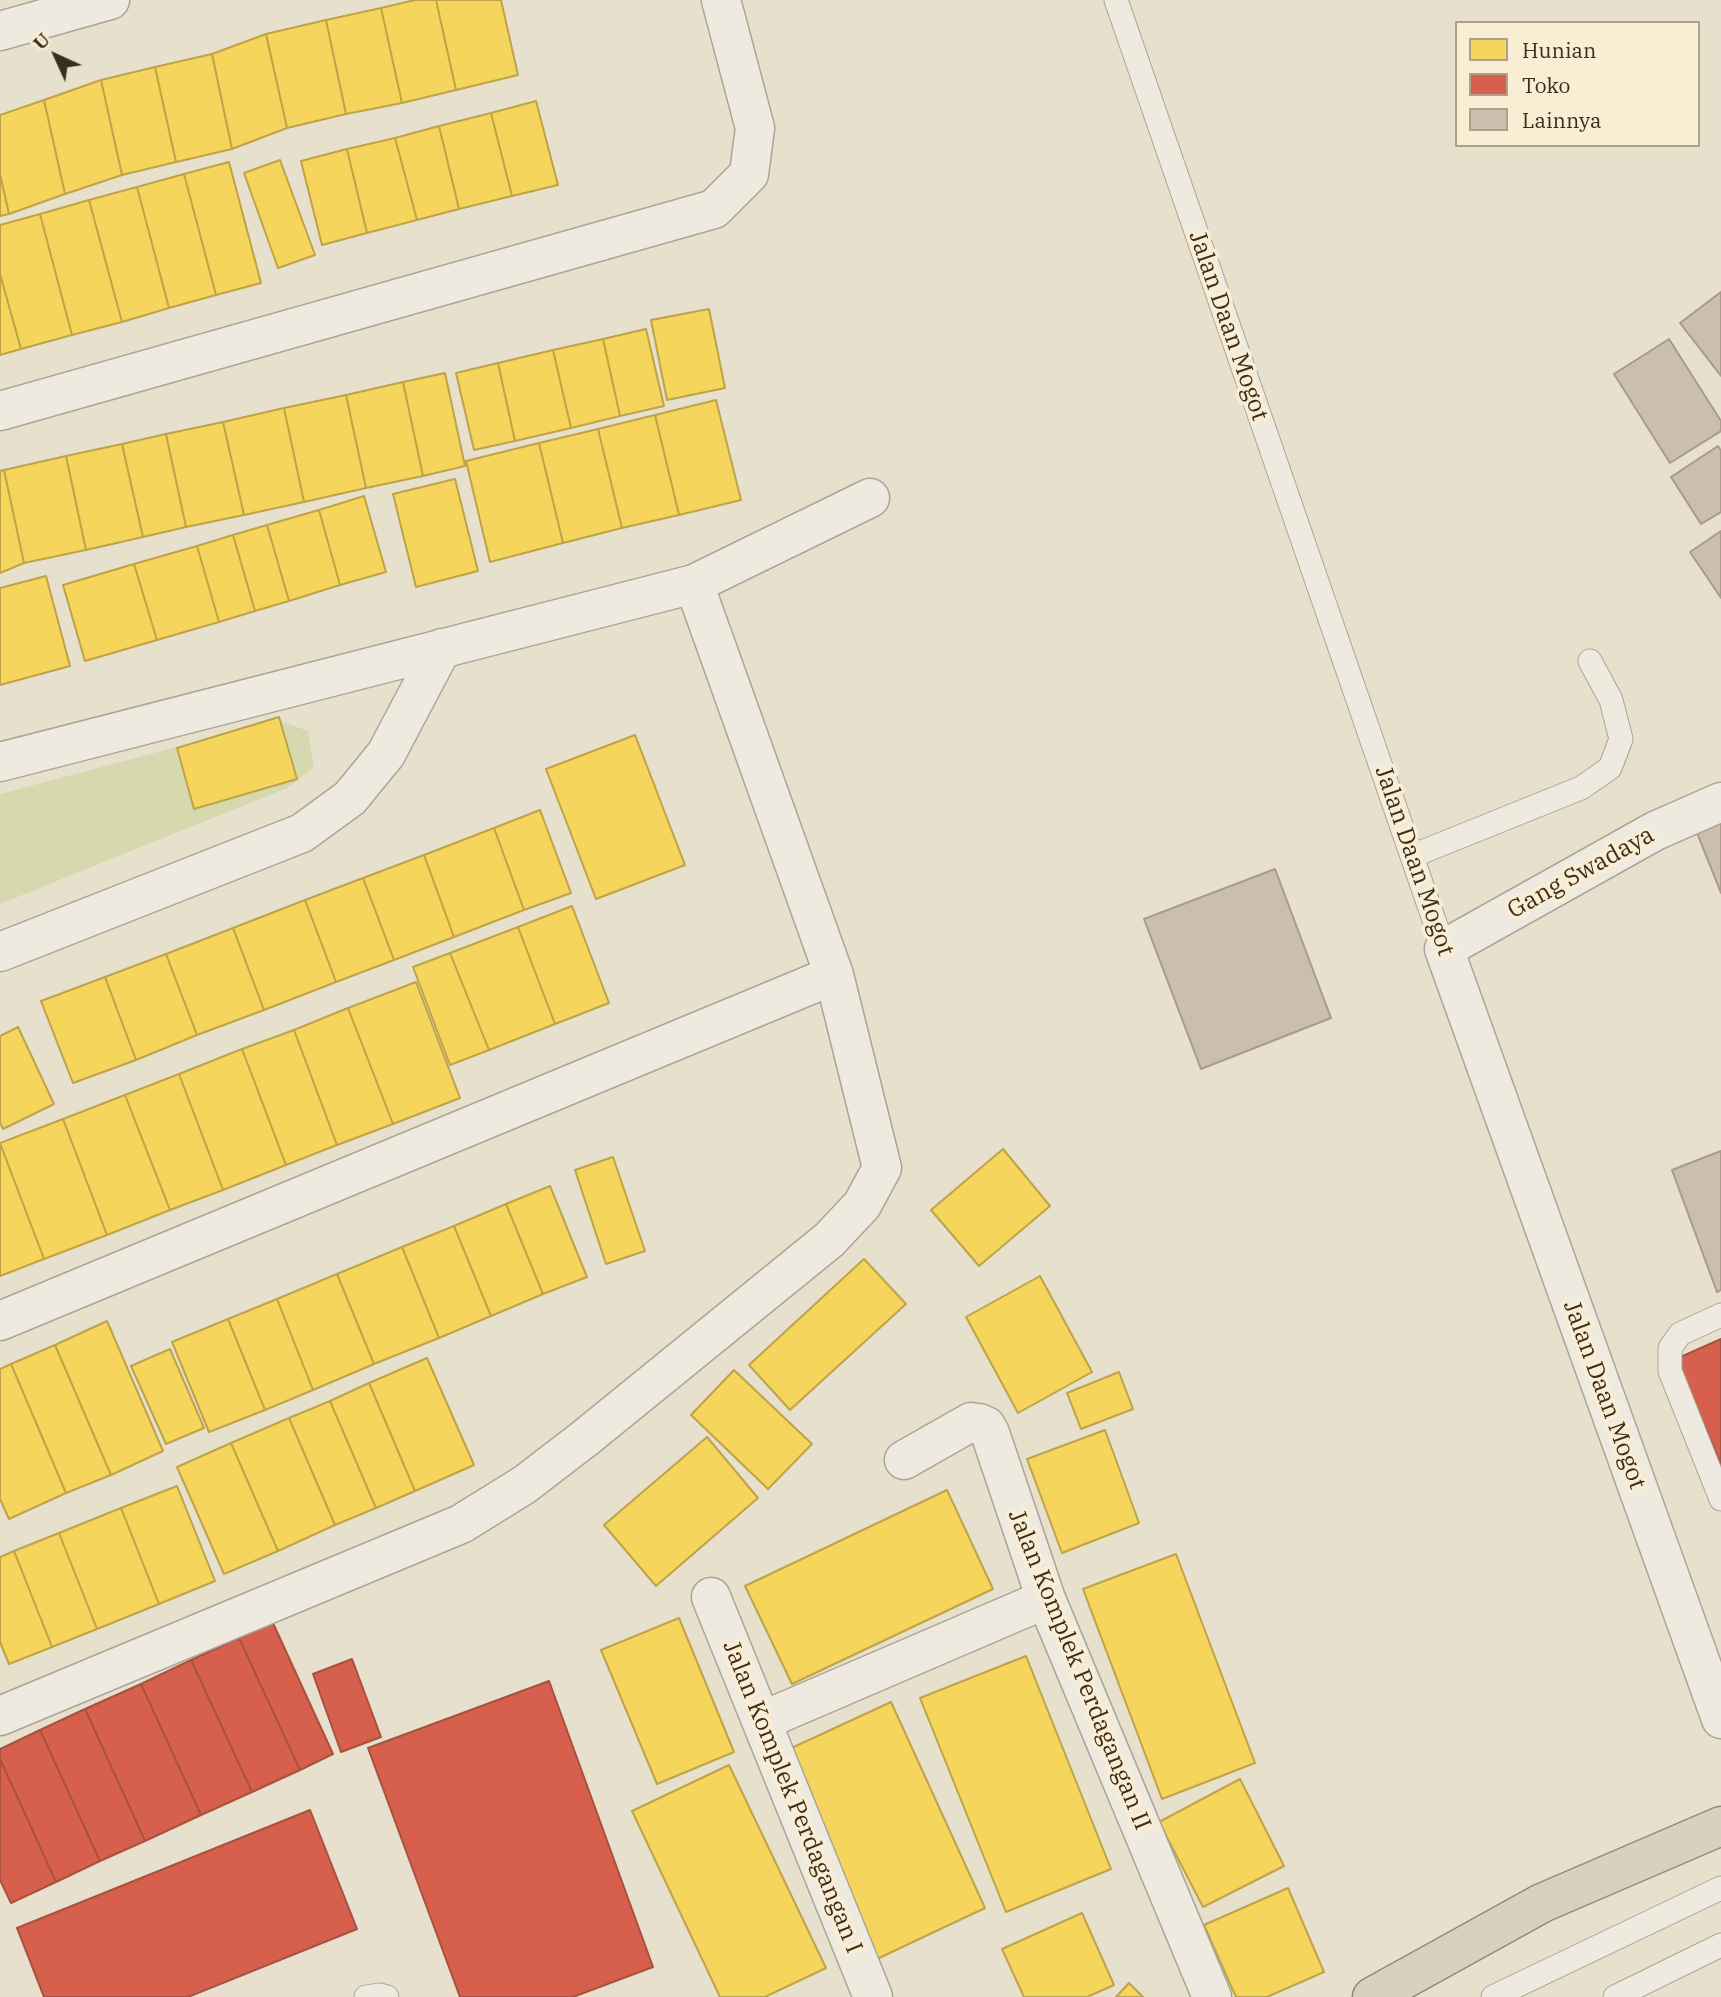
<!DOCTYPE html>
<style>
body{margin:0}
#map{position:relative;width:1721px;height:1997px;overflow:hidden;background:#e7e0cd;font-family:"IBM Plex Serif",serif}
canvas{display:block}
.legend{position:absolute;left:1455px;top:21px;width:245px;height:126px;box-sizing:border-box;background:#f9eed3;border:2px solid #ada18a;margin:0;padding:9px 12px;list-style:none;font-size:21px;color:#3c2d1d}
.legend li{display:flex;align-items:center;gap:14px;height:35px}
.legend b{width:35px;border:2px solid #ada18a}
.north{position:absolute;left:21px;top:21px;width:70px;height:70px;-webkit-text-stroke:5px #f9eed3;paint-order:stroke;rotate:315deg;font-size:19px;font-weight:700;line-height:28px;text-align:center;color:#3c2d1d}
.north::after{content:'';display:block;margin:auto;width:24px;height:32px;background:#3c2d1d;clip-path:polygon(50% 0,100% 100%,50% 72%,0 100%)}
</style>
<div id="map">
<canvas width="1721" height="1997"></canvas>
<ul class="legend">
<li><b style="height:19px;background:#f6d55c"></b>Hunian</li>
<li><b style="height:19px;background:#d6604d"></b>Toko</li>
<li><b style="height:19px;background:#cbbeae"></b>Lainnya</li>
</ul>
<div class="north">U</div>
</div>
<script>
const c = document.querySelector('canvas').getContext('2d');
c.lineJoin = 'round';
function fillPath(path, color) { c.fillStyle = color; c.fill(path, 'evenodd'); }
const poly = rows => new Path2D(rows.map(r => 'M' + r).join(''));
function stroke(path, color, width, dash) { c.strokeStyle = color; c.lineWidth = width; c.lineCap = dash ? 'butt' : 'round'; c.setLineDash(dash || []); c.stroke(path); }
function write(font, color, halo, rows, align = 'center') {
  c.font = font + ' "IBM Plex Serif",serif'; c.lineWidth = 7; c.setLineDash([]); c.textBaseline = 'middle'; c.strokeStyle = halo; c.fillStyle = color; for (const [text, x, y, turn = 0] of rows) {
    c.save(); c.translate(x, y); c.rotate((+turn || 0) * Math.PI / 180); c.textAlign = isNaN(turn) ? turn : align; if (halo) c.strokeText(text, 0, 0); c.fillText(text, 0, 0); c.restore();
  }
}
fillPath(poly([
 [278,720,308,731,314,768,287,788,0,904,0,794]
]), '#d6d8ae');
const homes = poly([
 [415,0,436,0,456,90,402,103,381,8,415,0],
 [436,0,501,0,518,75,456,90,436,0],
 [381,8,402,103,346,114,326,20,381,8],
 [326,20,346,114,287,128,266,34,326,20],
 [266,34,287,128,232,149,212,54,266,34],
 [212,54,232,149,176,162,155,67,212,54],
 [155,67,176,162,122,175,101,80,155,67],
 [101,80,122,175,65,194,44,100,101,80],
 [44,100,65,194,9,214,0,174,0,115,44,100],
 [536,101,558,185,512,196,491,113,536,101],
 [491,113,512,196,459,209,439,126,491,113],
 [439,126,459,209,417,220,395,138,439,126],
 [395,138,417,220,367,233,347,149,395,138],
 [347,149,367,233,322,245,301,161,347,149],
 [280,160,315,255,278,268,244,173,280,160],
 [229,162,261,283,216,295,184,174,229,162],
 [0,174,9,214,0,216,0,174],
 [184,174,216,295,169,308,137,187,184,174],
 [137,187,169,308,122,322,89,200,137,187],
 [89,200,122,322,72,335,40,214,89,200],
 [40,214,72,335,21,349,0,274,0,225,40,214],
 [0,274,21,349,0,355,0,274],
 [709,309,725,388,667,400,651,320,709,309],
 [646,329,664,406,620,416,603,339,646,329],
 [603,339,620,416,571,428,553,350,603,339],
 [553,350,571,428,515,441,498,363,553,350],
 [498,363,515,441,474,450,456,373,498,363],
 [445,373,465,466,423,476,403,382,445,373],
 [403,382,423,476,366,488,346,395,403,382],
 [346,395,366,488,304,502,284,408,346,395],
 [716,400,741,500,679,515,655,415,716,400],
 [284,408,304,502,244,515,223,422,284,408],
 [655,415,679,515,622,528,598,429,655,415],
 [223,422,244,515,186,527,166,434,223,422],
 [598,429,622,528,563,543,539,443,598,429],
 [166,434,186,527,143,537,122,444,166,434],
 [539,443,563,543,490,562,466,461,539,443],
 [122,444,143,537,86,550,66,456,122,444],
 [66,456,86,550,24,563,4,470,66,456],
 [4,470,24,563,0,573,0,471,4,470],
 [455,479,478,571,416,587,393,494,455,479],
 [364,496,386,572,340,585,319,510,364,496],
 [319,510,340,585,289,601,267,525,319,510],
 [267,525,289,601,255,611,233,535,267,525],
 [233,535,255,611,219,622,197,546,233,535],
 [197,546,219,622,157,640,134,564,197,546],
 [134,564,157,640,85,661,63,585,134,564],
 [46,576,70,666,0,685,0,588,46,576],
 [279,717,297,779,194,809,177,748,279,717],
 [635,735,685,865,596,899,546,769,635,735],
 [540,810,571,893,524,910,494,828,540,810],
 [494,828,524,910,454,937,424,855,494,828],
 [424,855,454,937,394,960,363,878,424,855],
 [363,878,394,960,336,982,305,900,363,878],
 [305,900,336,982,264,1010,233,928,305,900],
 [572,906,609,1003,555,1024,518,927,572,906],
 [518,927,555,1024,489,1050,450,953,518,927],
 [233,928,264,1010,197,1035,166,954,233,928],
 [450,953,489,1050,450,1065,413,967,450,953],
 [166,954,197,1035,136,1060,105,977,166,954],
 [105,977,136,1060,73,1083,41,1001,105,977],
 [416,982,460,1098,393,1124,348,1008,416,982],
 [348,1008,393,1124,337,1145,294,1030,348,1008],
 [18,1027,54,1104,3,1129,0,1122,0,1036,18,1027],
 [294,1030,337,1145,286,1165,242,1049,294,1030],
 [242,1049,286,1165,223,1190,179,1074,242,1049],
 [179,1074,223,1190,170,1210,125,1095,179,1074],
 [125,1095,170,1210,107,1235,63,1119,125,1095],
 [63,1119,107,1235,44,1259,0,1143,63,1119],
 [0,1143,44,1259,0,1276,0,1143],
 [1003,1149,1050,1206,979,1266,931,1210,1003,1149],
 [613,1157,645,1251,606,1264,575,1170,613,1157],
 [550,1186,587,1277,543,1294,506,1204,550,1186],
 [506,1204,543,1294,491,1316,454,1226,506,1204],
 [454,1226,491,1316,439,1338,402,1247,454,1226],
 [402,1247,439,1338,374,1364,337,1274,402,1247],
 [864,1259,906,1304,790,1410,749,1365,864,1259],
 [337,1274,374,1364,313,1390,277,1299,337,1274],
 [1040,1276,1092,1372,1018,1413,966,1317,1040,1276],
 [277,1299,313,1390,265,1410,228,1319,277,1299],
 [228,1319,265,1410,209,1432,172,1342,228,1319],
 [107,1321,163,1451,111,1475,55,1345,107,1321],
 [55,1345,111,1475,66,1493,11,1364,55,1345],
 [170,1349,204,1428,166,1444,131,1366,170,1349],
 [427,1358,474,1465,415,1491,369,1383,427,1358],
 [11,1364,66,1493,9,1519,0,1499,0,1369,11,1364],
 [734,1370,812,1444,768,1489,691,1415,734,1370],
 [1119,1372,1133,1409,1081,1429,1067,1393,1119,1372],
 [369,1383,415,1491,376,1508,330,1401,369,1383],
 [330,1401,376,1508,335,1525,289,1418,330,1401],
 [289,1418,335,1525,278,1551,231,1443,289,1418],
 [1105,1430,1139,1523,1062,1553,1027,1459,1105,1430],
 [707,1437,758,1498,656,1586,604,1525,707,1437],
 [231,1443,278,1551,224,1574,177,1467,231,1443],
 [177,1486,215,1581,159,1604,121,1508,177,1486],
 [947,1490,993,1589,792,1684,745,1586,947,1490],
 [121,1508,159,1604,97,1629,59,1533,121,1508],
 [59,1533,97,1629,52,1647,14,1551,59,1533],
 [14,1551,52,1647,9,1664,0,1642,0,1557,14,1551],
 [1176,1554,1255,1763,1162,1799,1083,1589,1176,1554],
 [679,1618,734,1752,657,1784,601,1650,679,1618],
 [1026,1656,1111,1869,1006,1912,920,1698,1026,1656],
 [891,1702,985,1908,877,1959,783,1752,891,1702],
 [729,1765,826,1968,765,1997,720,1997,632,1811,729,1765],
 [1240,1779,1284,1866,1203,1907,1159,1822,1240,1779],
 [1288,1888,1324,1972,1267,1997,1236,1997,1204,1925,1288,1888],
 [1082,1913,1114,1985,1087,1997,1024,1997,1002,1949,1082,1913],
 [1129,1983,1143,1997,1116,1997,1129,1983]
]);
fillPath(homes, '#f6d55c');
stroke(homes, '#bea349', 2);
const shops = poly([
 [1721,1339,1721,1464,1676,1359,1721,1339],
 [273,1623,333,1754,300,1770,239,1638,273,1623],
 [239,1638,300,1770,252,1792,191,1660,239,1638],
 [352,1659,381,1737,341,1752,313,1674,352,1659],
 [191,1660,252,1792,201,1815,141,1684,191,1660],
 [549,1681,653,1967,573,1997,460,1997,368,1748,549,1681],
 [141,1684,201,1815,145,1841,85,1709,141,1684],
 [85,1709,145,1841,100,1861,40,1730,85,1709],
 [40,1730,100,1861,56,1882,0,1759,0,1749,40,1730],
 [0,1759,56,1882,11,1903,0,1880,0,1759],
 [310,1810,357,1929,188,1997,44,1997,17,1928,310,1810]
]);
fillPath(shops, '#d6604d');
stroke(shops, '#a8513f', 2);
const building = poly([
 [1721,292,1721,376,1680,323,1721,292],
 [1669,339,1721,421,1721,431,1670,463,1614,374,1669,339],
 [1718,446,1721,451,1721,512,1701,524,1671,477,1718,446],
 [1721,531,1721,598,1690,552,1721,531],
 [1721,811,1721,893,1693,823,1721,811],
 [1275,869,1331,1018,1201,1069,1144,919,1275,869],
 [1721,1151,1721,1290,1717,1292,1672,1170,1721,1151]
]);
fillPath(building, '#cbbeae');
stroke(building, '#a89b8c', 2);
const lane = poly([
 [1116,0,1444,949],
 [1412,856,1581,788,1610,768,1621,739,1611,700,1590,661],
 [1721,1315,1680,1334,1670,1348,1670,1371,1721,1499],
 [366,1997,380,1995,387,1997],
 [1493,1997,1721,1888],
 [1615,1997,1721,1945]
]);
const street = poly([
 [0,31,110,0],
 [0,411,714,209,749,174,755,128,721,0],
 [0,762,694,584,870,498],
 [1721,802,1655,831,1444,949,1721,1719],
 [0,952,302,833,350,798,386,754,442,648],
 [0,1321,834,975],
 [904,1460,971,1422,979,1423,986,1426,990,1433,1046,1599,1212,1997],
 [711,1597,873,1997],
 [0,1716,461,1524,524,1485,584,1439,829,1240,862,1205,882,1168,834,975,694,584],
 [762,1721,1046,1599]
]);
const highway = poly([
 [1372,1997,1542,1903,1721,1826]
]);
stroke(lane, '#aca496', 25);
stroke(street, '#aca496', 41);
stroke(highway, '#928a7d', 41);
stroke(lane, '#efeae0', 23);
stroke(street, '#efeae0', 38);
stroke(highway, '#dad0be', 38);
write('24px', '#3c2d1d', '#f9eed3', [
 ["Jalan Daan Mogot",1228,326,71],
 ["Jalan Daan Mogot",1414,861,71],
 ["Gang Swadaya",1581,873,-29],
 ["Jalan Daan Mogot",1604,1395,70],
 ["Jalan Komplek Perdagangan II",1079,1670,68],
 ["Jalan Komplek Perdagangan I",792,1797,68]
]);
</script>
